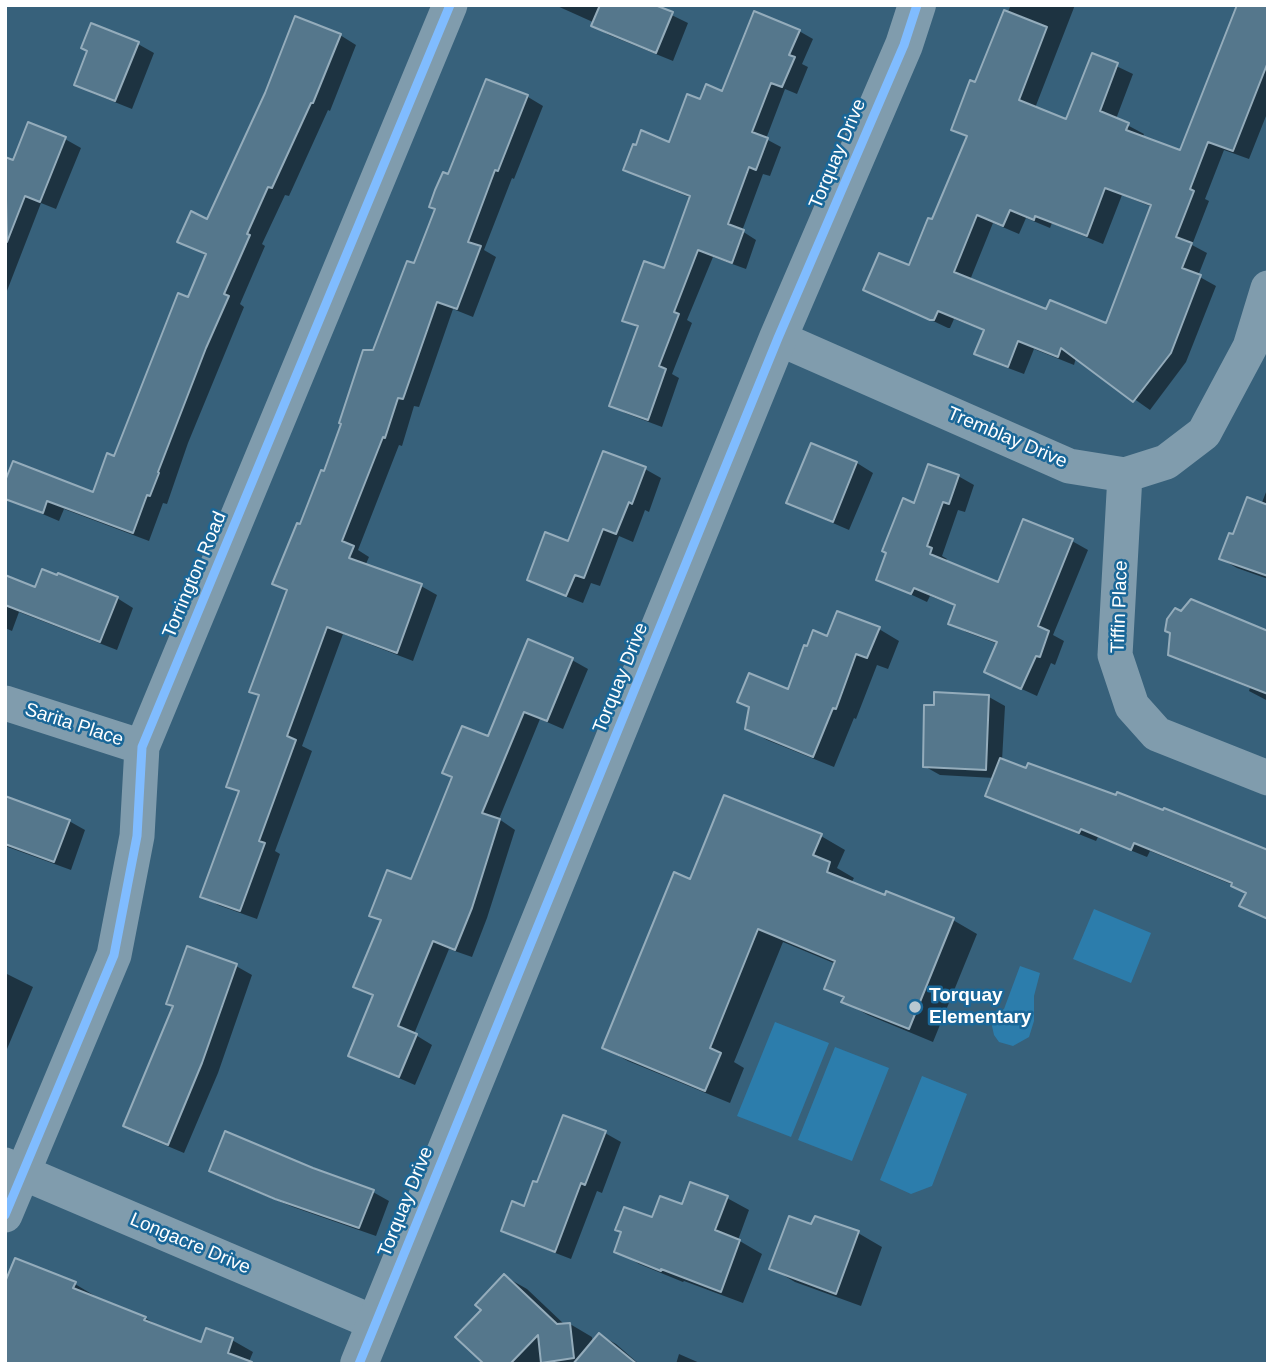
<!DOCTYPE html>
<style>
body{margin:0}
#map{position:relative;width:1273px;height:1369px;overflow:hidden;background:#37617b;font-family:Arial,sans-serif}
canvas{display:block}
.frame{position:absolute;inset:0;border:7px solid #fff;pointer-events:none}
</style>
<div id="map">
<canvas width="1273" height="1369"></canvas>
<div class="frame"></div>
</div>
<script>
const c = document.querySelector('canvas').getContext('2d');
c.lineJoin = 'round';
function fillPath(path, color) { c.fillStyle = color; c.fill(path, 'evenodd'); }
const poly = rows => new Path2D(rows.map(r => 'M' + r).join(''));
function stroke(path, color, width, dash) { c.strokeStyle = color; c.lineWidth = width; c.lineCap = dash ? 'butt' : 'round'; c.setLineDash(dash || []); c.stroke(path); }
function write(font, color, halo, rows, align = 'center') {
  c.font = font + ' Arial,sans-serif'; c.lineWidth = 5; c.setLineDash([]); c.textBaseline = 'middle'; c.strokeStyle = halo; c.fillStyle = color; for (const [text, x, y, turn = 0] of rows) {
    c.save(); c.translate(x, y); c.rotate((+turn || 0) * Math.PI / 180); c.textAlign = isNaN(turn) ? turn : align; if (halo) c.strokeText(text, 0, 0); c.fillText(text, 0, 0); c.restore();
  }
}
fillPath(poly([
 [1094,909,1151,933,1131,983,1073,959],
 [1020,966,1040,973,1034,996,1034,1021,1029,1037,1013,1046,999,1042,994,1035,992,1026,994,1015,1004,1009],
 [775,1022,829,1043,791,1137,737,1116],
 [835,1047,889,1068,852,1161,798,1140],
 [922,1076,967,1094,932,1186,911,1194,880,1180]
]), '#2c7dac');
fillPath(poly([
 [555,5,651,5,688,23,673,61,609,35,593,26,595,23],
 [1011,5,1075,5,1035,108,1067,121,1093,55,1133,74,1116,119,1144,134,1142,138,1181,153,1268,5,1268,111,1249,159,1224,150,1205,199,1209,201,1192,245,1207,253,1198,276,1216,286,1186,362,1150,410,1076,358,1074,365,1034,349,1024,374,992,362,977,353,985,331,954,319,950,328,948,328,865,289,909,268,933,221,968,138,953,129],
 [1122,195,1152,207,1107,325,1047,311,970,280,993,223,1019,234,1026,218,1050,228,1052,223,1103,244],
 [92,26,138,44,154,53,132,109,92,93,76,84,89,51],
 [799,31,813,39,802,64,808,67,797,94,785,89,766,139,781,147,770,176,763,174,742,231,756,240,746,269,713,257,687,320,692,323,672,374,679,378,662,427,625,413,612,405,639,328,624,320,665,271,691,198,639,177,625,169,670,144,701,101,723,93],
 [340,35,356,45,330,111,328,110,289,196,285,195,262,244,265,246,240,304,244,307,188,443,167,504,163,503,149,541,64,509,59,521,5,498,94,494,115,458,189,299,207,256,180,241,208,221],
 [487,81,528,97,543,106,514,179,512,178,484,250,496,257,473,317,453,309,419,407,414,406,402,446,399,445,358,550,369,557,365,566,421,586,437,595,413,661,343,634,302,746,312,751,275,851,280,854,257,919,218,905,202,896,240,793,228,786,260,696,252,691,288,592,274,584,325,474,374,351,415,266],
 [65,139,81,148,56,209,41,203,5,296,5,174,11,161,14,162],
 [812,445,857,463,873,473,849,530,805,511,789,502],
 [645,469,661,478,649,512,645,510,633,542,619,536,600,586,591,583,583,603,545,588,529,579,569,544],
 [958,476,974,485,965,512,958,510,942,556,947,559,945,563,999,584,1072,541,1088,550,1053,635,1064,641,1055,665,1051,663,1037,696,1002,680,998,644,966,632,950,623,956,606,930,596,927,602,878,579,915,505],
 [1268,487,1268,579,1237,568,1221,559,1234,536,1261,505],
 [5,577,36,589,117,598,133,608,117,650,19,612,12,631,5,628],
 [879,629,899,641,888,669,877,665,856,719,854,718,834,767,767,740,747,728,751,708,739,702,789,691,828,638],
 [1268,632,1268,701,1249,691,1250,688,1186,663,1170,654],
 [572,660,588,669,563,729,540,719,499,819,515,830,487,918,472,957,449,949,414,1034,432,1045,415,1085,366,1064,350,1055,375,997,356,986,382,921,371,915,412,881,488,739],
 [989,697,1005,706,1002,761,1268,852,1268,919,1241,906,1247,894,1233,885,1150,851,1147,857,1098,837,1096,841,1004,804,988,795,994,778,940,775,924,766],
 [5,798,69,821,85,830,71,870,5,846],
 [821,836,845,850,837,868,854,878,851,883,953,920,977,934,933,1042,868,1015,844,1002,845,999,826,988,836,964,783,942,734,1062,744,1068,730,1103,628,1061,604,1048,691,881],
 [236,966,252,975,218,1073,184,1153,141,1135,125,1126],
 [5,973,33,987,7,1049,5,1048],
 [564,1117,605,1133,621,1142,602,1193,597,1191,571,1259,519,1239,503,1230,525,1208,538,1185],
 [211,1171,373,1192,389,1201,376,1236,293,1207,227,1180],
 [727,1198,749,1210,738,1240,762,1254,743,1303,684,1281,683,1282,639,1264,617,1251,653,1219,683,1206],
 [816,1218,858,1233,882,1247,861,1306,795,1282,771,1268,812,1226],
 [504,1276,527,1289,565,1325,570,1324,592,1337,593,1343,600,1335,616,1344,639,1364,487,1364,483,1309],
 [75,1284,95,1296,94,1298,145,1318,166,1330,202,1344,207,1330,232,1340,253,1352,248,1364,5,1364],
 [679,1354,702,1364,676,1364]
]), '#0007');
const building = poly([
 [600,5,655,5,673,12,656,53,591,26,600,5],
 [1237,5,1268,5,1268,62,1233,151,1208,142,1190,189,1194,191,1176,237,1192,243,1182,268,1201,275,1171,353,1133,402,1061,348,1058,357,1018,341,1008,367,974,354,984,330,938,311,934,320,930,320,863,290,879,253,909,265,928,218,932,219,967,136,951,130,970,80,975,82,1004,10,1047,27,1019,100,1066,119,1092,53,1118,63,1100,111,1129,123,1126,130,1180,150,1237,5],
 [1105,188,1151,205,1106,323,1050,300,1046,309,954,272,977,215,1003,226,1010,210,1034,220,1035,216,1087,236,1105,188],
 [754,11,800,30,789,55,795,57,782,87,771,83,752,132,768,138,756,170,749,167,728,224,744,230,732,263,698,250,674,312,679,314,659,366,666,369,648,420,609,406,638,326,622,321,644,261,664,268,690,196,623,170,633,144,636,145,641,130,669,142,687,94,700,99,706,84,722,91,754,11],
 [295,16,341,34,313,103,311,103,272,188,268,187,247,234,250,235,224,294,229,296,206,348,158,472,159,473,150,496,147,495,133,533,47,501,43,513,5,499,5,481,13,461,93,492,107,453,114,456,178,293,188,297,206,254,177,242,191,211,207,219,265,93,295,16],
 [91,23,139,42,115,101,74,85,87,51,81,48,91,23],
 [486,79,528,95,498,171,495,170,468,242,481,246,457,309,437,302,403,399,398,398,385,438,383,437,342,541,354,546,349,558,422,584,397,653,327,627,287,736,296,740,259,841,265,843,240,911,200,897,239,791,226,787,259,695,249,692,287,590,272,584,297,523,300,524,321,470,324,471,341,424,339,423,363,350,373,350,407,261,414,263,435,209,429,207,435,190,443,172,448,174,486,79],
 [28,122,66,137,40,202,25,196,7,242,5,157,13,160,28,122],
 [811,443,857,462,833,522,786,503,811,443],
 [603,451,646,467,632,504,629,502,616,534,603,529,584,578,575,575,566,596,527,580,545,532,568,541,603,451],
 [928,464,959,475,949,504,943,502,927,546,932,548,930,554,998,582,1023,519,1073,539,1038,626,1049,631,1040,657,1036,656,1021,689,984,672,997,642,948,624,955,605,914,588,911,594,876,580,886,553,882,551,903,498,914,503,928,464],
 [1247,497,1268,505,1268,576,1219,559,1229,533,1233,534,1247,497],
 [42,569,57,575,58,573,118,597,100,642,5,605,5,575,35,587,42,569],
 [1191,599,1268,631,1268,694,1168,655,1170,633,1165,631,1167,619,1175,608,1181,611,1191,599],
 [837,611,880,627,867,658,856,654,836,709,833,708,813,757,745,729,749,707,737,702,749,673,788,689,804,645,807,646,813,630,827,636,837,611],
 [528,639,573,658,547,721,524,712,482,813,500,819,472,908,455,950,433,941,398,1026,417,1034,399,1077,348,1056,373,995,353,987,381,920,369,916,387,870,411,879,452,777,442,773,462,726,488,736,528,639],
 [934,692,989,695,986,770,923,767,924,705,934,705,934,692],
 [1000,758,1026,768,1028,763,1116,795,1117,792,1163,810,1164,808,1268,850,1268,919,1239,906,1246,893,1231,886,1232,883,1134,843,1131,850,1081,829,1079,833,985,796,1000,758],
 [724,795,822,834,813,855,830,862,827,872,885,895,886,891,954,918,909,1029,841,1002,844,997,824,989,835,961,758,929,710,1048,721,1053,705,1091,602,1048,674,872,690,879,724,795],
 [5,796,70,820,54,862,5,844,5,796],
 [187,946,237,964,202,1063,168,1145,123,1126,173,1006,166,1004,187,946],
 [563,1115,606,1131,585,1185,581,1183,555,1252,501,1231,512,1201,524,1206,533,1181,537,1182,563,1115],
 [225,1131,313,1168,374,1190,359,1228,275,1199,209,1171,225,1131],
 [690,1182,728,1196,715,1230,740,1240,721,1292,661,1269,661,1271,614,1252,621,1232,615,1230,624,1207,652,1217,660,1196,682,1204,690,1182],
 [789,1216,811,1224,815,1216,859,1231,836,1294,769,1269,789,1216],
 [15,1258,76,1282,73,1288,146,1317,144,1320,201,1342,206,1328,233,1338,228,1353,252,1362,251,1364,5,1364,5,1282,15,1258],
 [504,1274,557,1324,570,1323,574,1358,541,1363,538,1335,510,1364,484,1364,455,1337,481,1310,475,1305,504,1274],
 [599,1333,637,1364,573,1364,599,1333]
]);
fillPath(building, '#55778c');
stroke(building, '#94acbb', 2);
stroke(poly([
 [778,338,1069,466,1125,475,1166,462,1204,433,1250,347,1268,288],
 [1125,475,1115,655,1132,706,1157,734,1268,778],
 [5,703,142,747],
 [5,1165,375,1323],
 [5,1215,114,955,137,836,142,747,450,5]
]), '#809cad', 35);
stroke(poly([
 [359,1364,778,338,904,45,917,5]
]), '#809cad', 38);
stroke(poly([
 [5,1215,114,955,137,836,142,747,450,5],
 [359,1364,778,338,904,45,917,5]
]), '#80bcff', 9);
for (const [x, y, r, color] of [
 [915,1007,7,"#b9c8d1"]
]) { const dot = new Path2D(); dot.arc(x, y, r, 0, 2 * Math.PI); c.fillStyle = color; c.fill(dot); stroke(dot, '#1a6798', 2.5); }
write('19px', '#fff', '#1a6798', [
 ["Torquay Drive",838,154,-67],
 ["Tremblay Drive",1007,438,23],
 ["Torrington Road",195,575,-67],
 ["Tiffin Place",1120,607,-88],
 ["Torquay Drive",621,678,-68],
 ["Sarita Place",74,725,18],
 ["Torquay Drive",406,1202,-68],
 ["Longacre Drive",190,1244,23]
]);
write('bold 19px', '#fff', '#1a6798', [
 ["Torquay",929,996],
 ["Elementary",929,1018]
], 'left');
</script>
